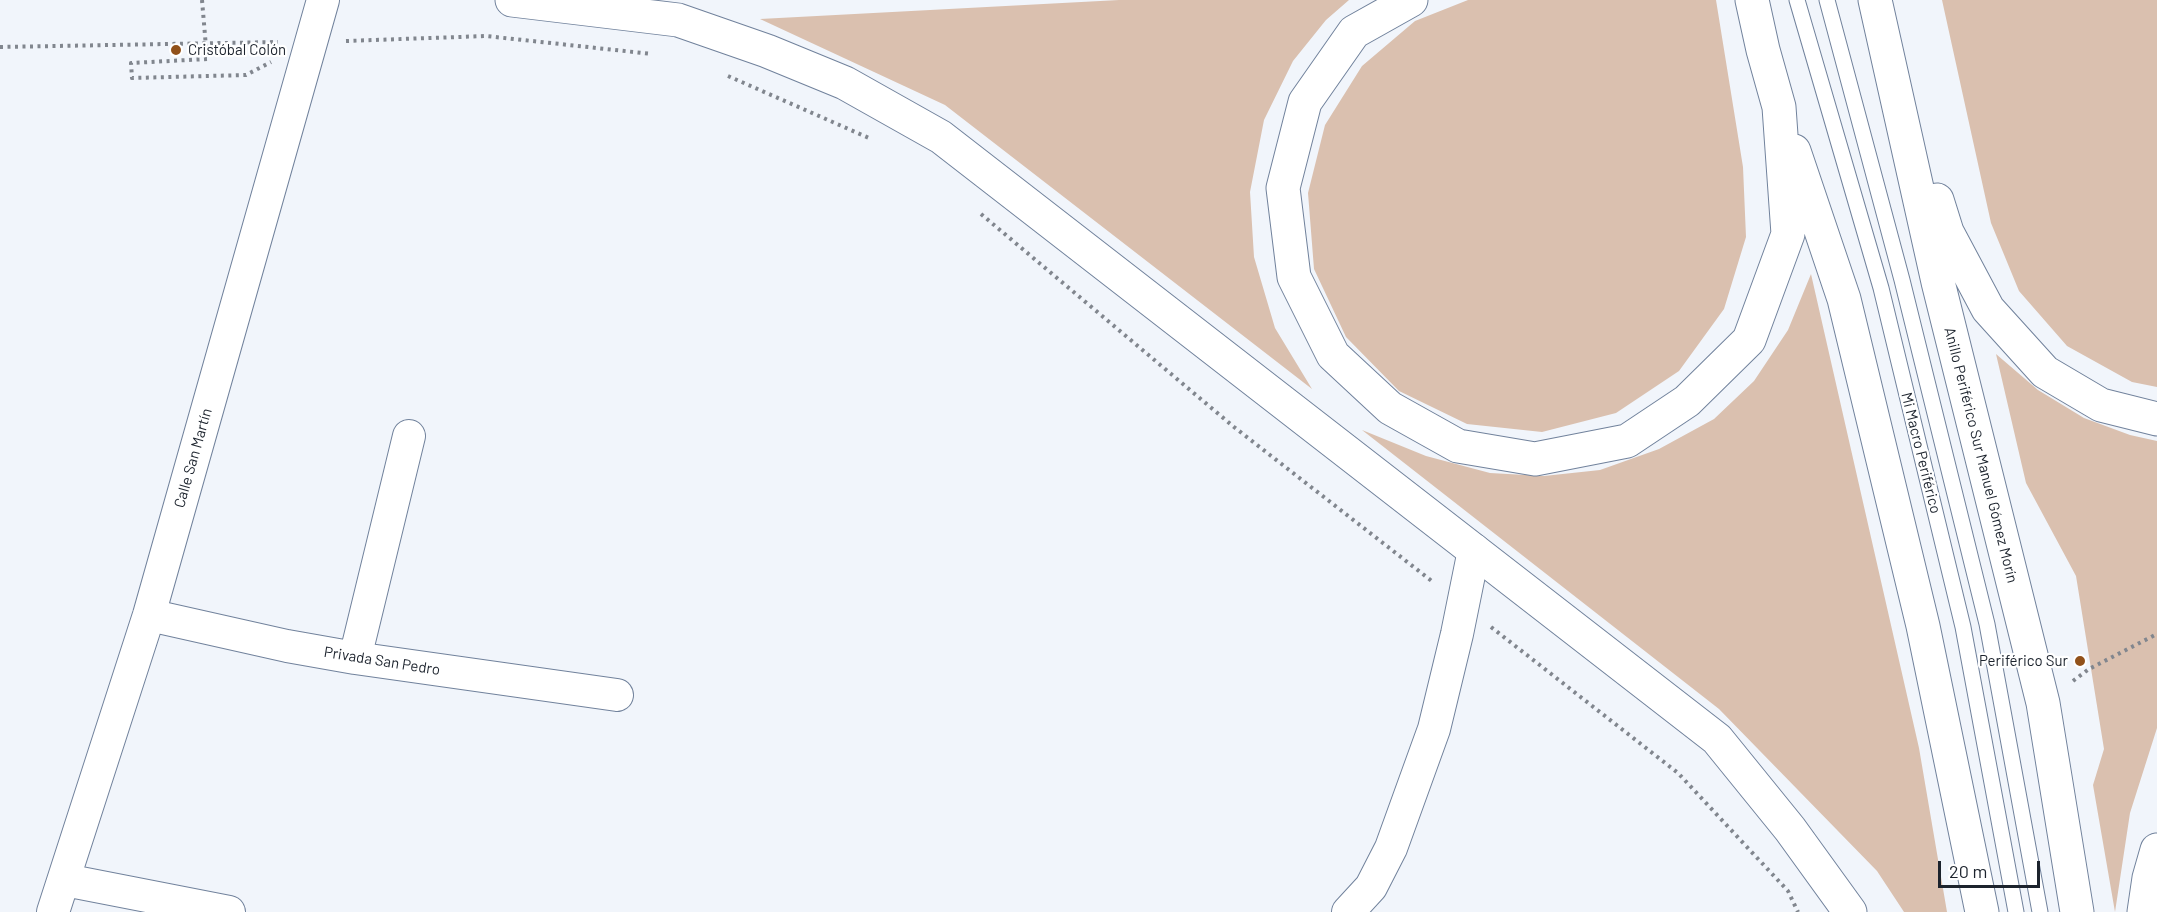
<!DOCTYPE html>
<meta charset="utf-8">
<style>
body{margin:0}
#map{position:relative;width:2157px;height:912px;overflow:hidden;background:#f1f5fb;font-family:Barlow,sans-serif}
canvas{display:block}
.scale{position:absolute;left:1938px;top:861px;width:102px;height:27px;box-sizing:border-box;border:3px solid #1c232d;border-top:0;padding-left:8px;font-size:18px;line-height:21px;white-space:nowrap;color:#1c232d;-webkit-text-stroke:4px #fff;paint-order:stroke}
</style>
<div id="map">
<canvas width="2157" height="912"></canvas>
<div class="scale">20 m</div>
</div>
<script>
const c = document.querySelector('canvas').getContext('2d');
c.lineJoin = 'round';
function fillPath(path, color) { c.fillStyle = color; c.fill(path, 'evenodd'); }
const poly = rows => new Path2D(rows.map(r => 'M' + r).join(''));
function stroke(path, color, width, dash) { c.strokeStyle = color; c.lineWidth = width; c.lineCap = dash ? 'butt' : 'round'; c.setLineDash(dash || []); c.stroke(path); }
function write(font, color, halo, rows, align = 'center') {
  c.font = font + ' Barlow,sans-serif'; c.lineWidth = 4.5; c.setLineDash([]); c.textBaseline = 'middle'; c.strokeStyle = halo; c.fillStyle = color; for (const [text, x, y, turn = 0] of rows) {
    c.save(); c.translate(x, y); c.rotate((+turn || 0) * Math.PI / 180); c.textAlign = isNaN(turn) ? turn : align; if (halo) c.strokeText(text, 0, 0); c.fillText(text, 0, 0); c.restore();
  }
}
fillPath(poly([
 [1119,0,1349,0,1326,20,1293,61,1264,120,1250,192,1254,257,1275,328,1312,389,945,105,760,19],
 [1468,0,1716,0,1743,167,1746,237,1724,309,1679,371,1616,413,1542,432,1467,424,1399,391,1346,337,1314,269,1308,193,1325,125,1362,66,1415,21],
 [1942,0,2157,0,2157,387,2132,382,2067,346,2019,291,1991,223],
 [1811,274,1919,748,1947,912,1904,912,1877,871,1719,709,1362,430,1426,456,1490,473,1544,476,1600,470,1659,449,1714,419,1754,381,1788,330],
 [1996,354,2038,390,2084,418,2130,435,2157,441,2157,728,2130,813,2115,912,2093,785,2104,749,2076,576,2026,483]
]), '#dac0af');
const lane = poly([
 [1797,0,1881,288,1963,627,2016,912],
 [1827,0,1902,280,1987,624,2040,912]
]);
const street = poly([
 [149,615,287,646,355,658,617,695],
 [355,658,409,436],
 [65,880,229,912],
 [53,912,149,615,323,0],
 [1348,912,1371,887,1391,848,1434,729,1457,634,1474,550]
]);
const highway = poly([
 [512,0,678,20,767,51,845,83,941,137,1717,739,1790,829,1850,912],
 [1411,0,1354,32,1305,102,1283,188,1294,277,1333,355,1390,408,1458,446,1535,459,1627,441,1687,401,1749,340,1788,234,1779,107,1763,50,1752,0],
 [1875,0,1938,282,2043,703,2077,912],
 [1794,151,1844,299,1923,626,1982,912],
 [1937,200,1947,232,1988,309,2045,372,2101,405,2157,419],
 [2144,912,2149,878,2157,850]
]);
stroke(lane, '#71829c', 17);
stroke(street, '#71829c', 34);
stroke(highway, '#71829c', 35);
stroke(poly([
 [346,41,486,36,652,54],
 [0,47,278,42],
 [207,59,131,63,132,78,246,75,271,62],
 [728,76,869,138],
 [981,214,1234,427,1433,582],
 [1491,627,1678,773,1788,891,1798,912],
 [2073,681,2089,669,2157,634]
]), '#81868e', 4, [3, 4.5]);
stroke(lane, '#fff', 15);
stroke(street, '#fff', 32);
stroke(highway, '#fff', 33);
stroke(poly([
 [202,0,207,59]
]), '#81868e', 4, [3, 4.5]);
for (const [x, y, r, color] of [
 [176,50,6,"#91511a"],
 [2080,661,6,"#91511a"]
]) { const dot = new Path2D(); dot.arc(x, y, r, 0, 2 * Math.PI); c.fillStyle = color; c.fill(dot); stroke(dot, '#fff', 2); }
write('15px', '#1c232d', '#fff', [
 ["Cristóbal Colón",188,50],
 ["Periférico Sur",2068,661,"right"]
], 'left');
write('15px', '#1c232d', '#fff', [
 ["Mi Macro Periférico",1921,453,76],
 ["Anillo Periférico Sur Manuel Gómez Morín",1981,455,76],
 ["Calle San Martín",193,458,-74],
 ["Privada San Pedro",382,661,9]
]);
</script>
